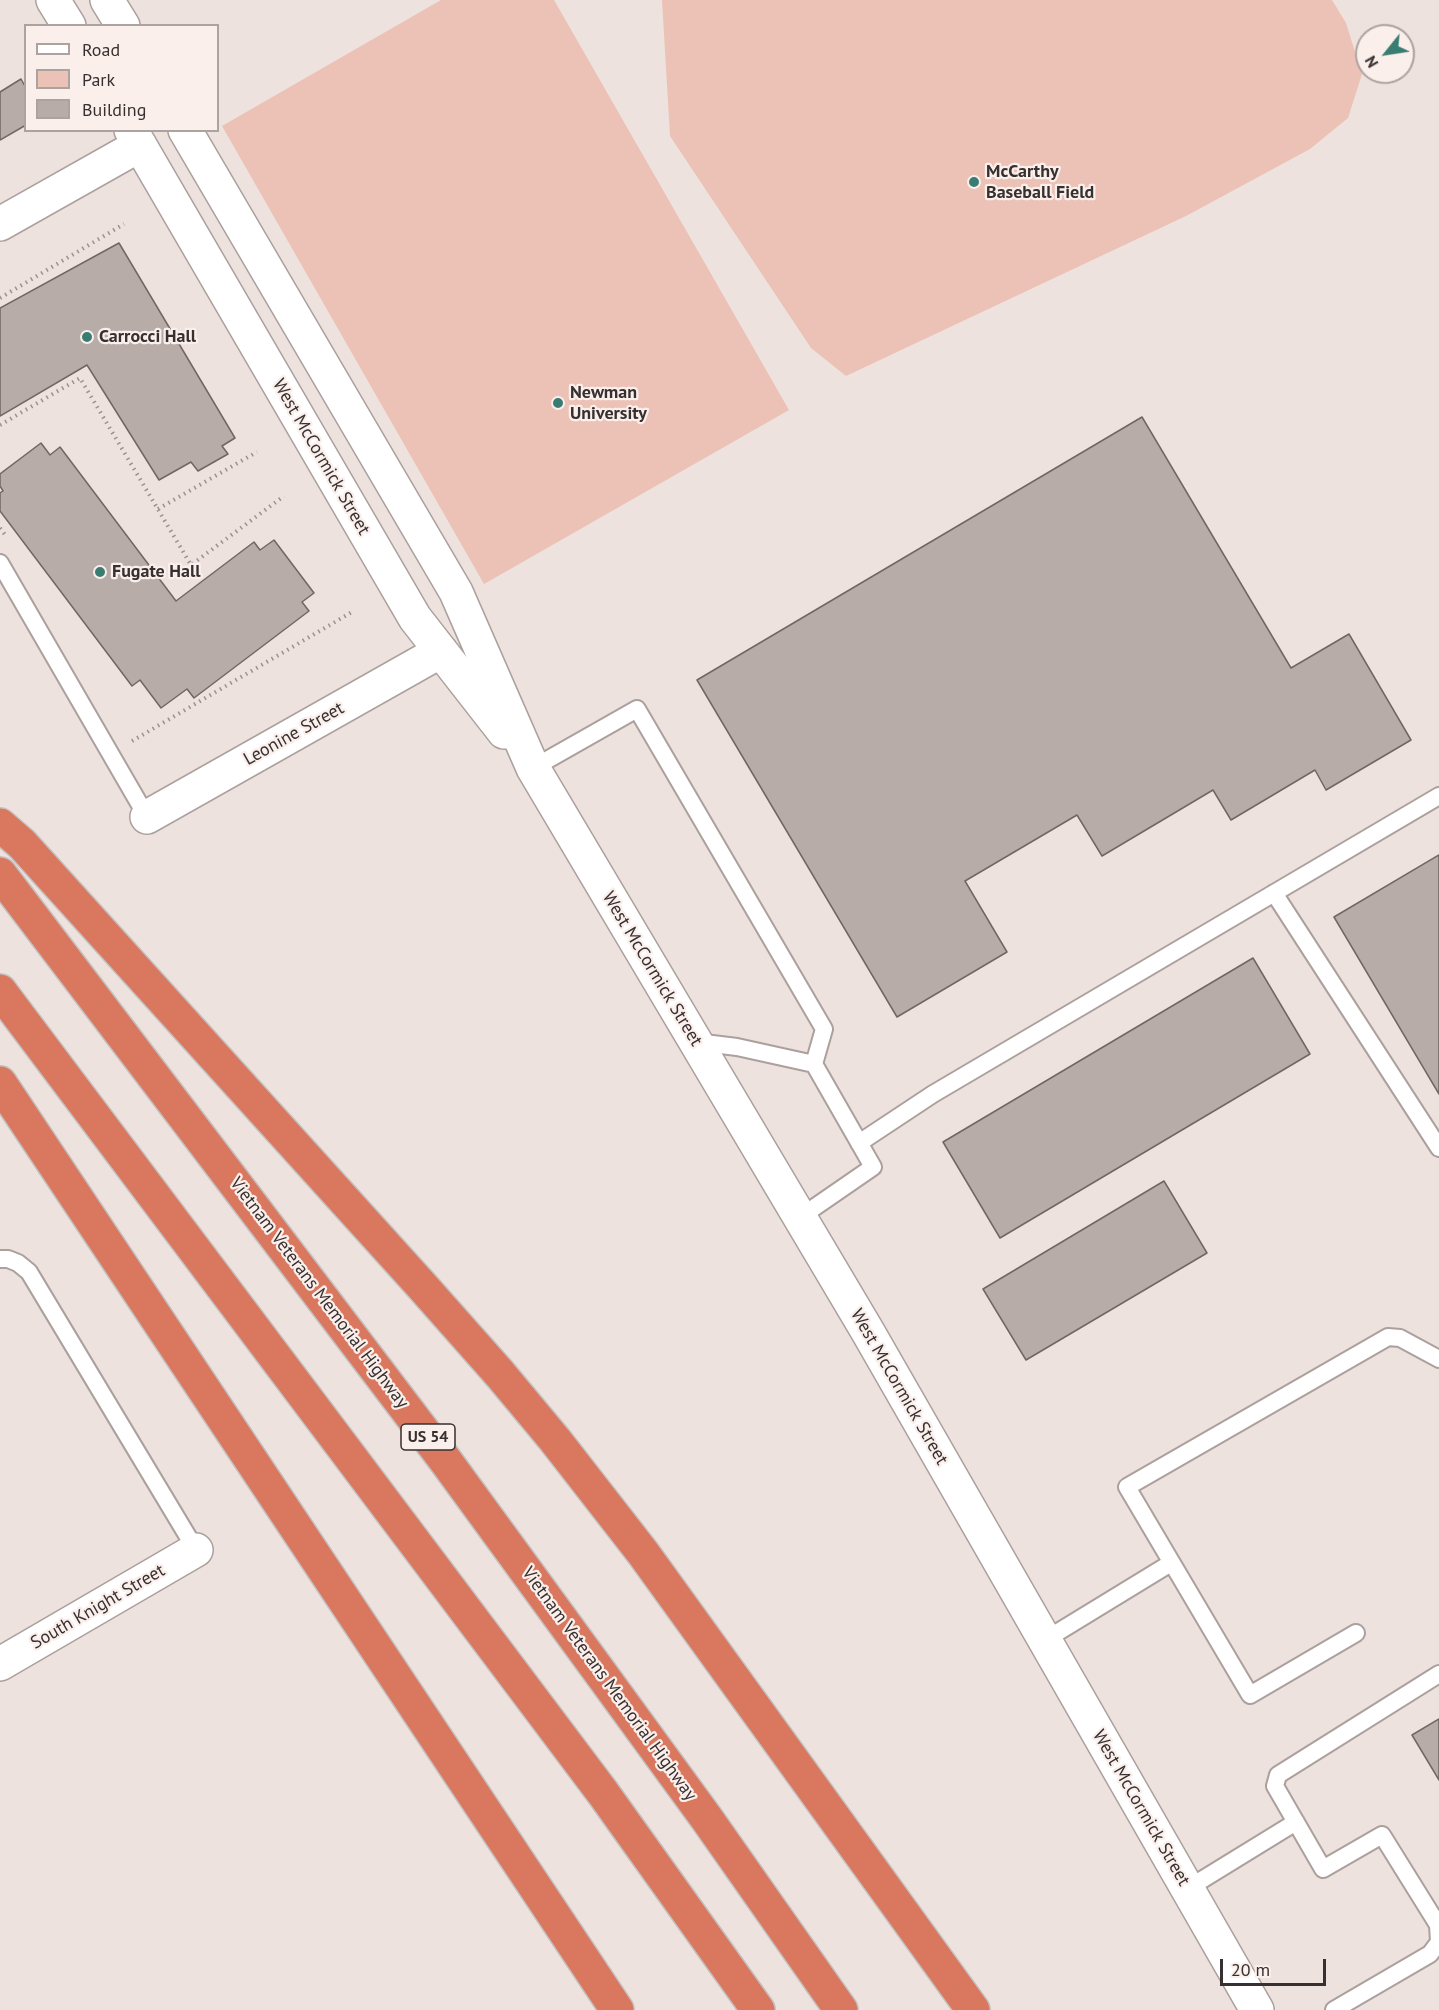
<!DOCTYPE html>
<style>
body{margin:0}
#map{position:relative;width:1439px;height:2010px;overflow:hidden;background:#eee2de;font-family:"PT Sans",sans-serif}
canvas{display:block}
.legend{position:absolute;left:24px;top:24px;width:195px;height:108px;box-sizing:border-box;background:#fbefec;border:2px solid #aca3a1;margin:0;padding:8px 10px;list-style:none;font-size:18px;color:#363130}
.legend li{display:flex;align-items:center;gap:12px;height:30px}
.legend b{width:30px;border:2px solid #aca3a1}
.north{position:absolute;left:1355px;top:24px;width:60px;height:60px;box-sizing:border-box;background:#fbefec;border:2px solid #aca3a1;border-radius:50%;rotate:240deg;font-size:16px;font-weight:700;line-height:24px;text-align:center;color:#363130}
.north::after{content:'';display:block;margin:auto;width:21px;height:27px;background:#397d72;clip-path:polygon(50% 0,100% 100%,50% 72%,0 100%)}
.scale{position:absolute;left:1220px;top:1959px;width:106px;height:27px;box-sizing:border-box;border:3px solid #363130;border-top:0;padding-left:8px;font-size:18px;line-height:21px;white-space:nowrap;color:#363130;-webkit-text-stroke:4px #fbefec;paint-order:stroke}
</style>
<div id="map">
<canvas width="1439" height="2010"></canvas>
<ul class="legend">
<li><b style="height:8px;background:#fff"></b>Road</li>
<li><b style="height:16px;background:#ecc1b6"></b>Park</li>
<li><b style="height:16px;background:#b8aca9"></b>Building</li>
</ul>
<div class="north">N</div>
<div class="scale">20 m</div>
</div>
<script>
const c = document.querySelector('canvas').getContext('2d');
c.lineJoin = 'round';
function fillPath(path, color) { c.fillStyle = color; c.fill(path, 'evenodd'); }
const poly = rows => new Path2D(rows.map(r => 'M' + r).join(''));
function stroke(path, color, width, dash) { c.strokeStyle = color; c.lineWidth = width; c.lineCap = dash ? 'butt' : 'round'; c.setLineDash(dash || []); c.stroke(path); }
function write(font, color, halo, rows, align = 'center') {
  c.font = font + ' "PT Sans",sans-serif'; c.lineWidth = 4.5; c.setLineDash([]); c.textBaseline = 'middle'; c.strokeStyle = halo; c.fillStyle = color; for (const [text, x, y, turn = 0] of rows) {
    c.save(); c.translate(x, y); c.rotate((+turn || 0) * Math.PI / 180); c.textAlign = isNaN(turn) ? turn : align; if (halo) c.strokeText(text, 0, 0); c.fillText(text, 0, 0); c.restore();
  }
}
fillPath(poly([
 [441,0,554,0,789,410,484,584,222,126],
 [662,0,1332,0,1346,23,1362,74,1348,118,1310,149,1186,216,846,376,811,348,670,136]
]), '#ecc1b6');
const building = poly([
 [21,79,26,88,26,125,0,140,0,92,21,79],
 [119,243,235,438,222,446,228,454,198,471,191,462,159,480,87,365,0,416,0,308,119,243],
 [1142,417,1291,668,1349,634,1411,740,1326,790,1315,770,1231,820,1213,790,1102,856,1077,815,965,881,1007,952,897,1017,697,680,1142,417],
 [41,443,50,455,60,447,176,601,254,542,260,550,274,540,314,593,302,602,309,611,194,698,187,689,161,708,140,680,132,686,0,511,0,493,3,491,0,486,0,474,41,443],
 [1439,855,1439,1094,1334,917,1439,855],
 [1253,958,1310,1054,1000,1238,943,1142,1253,958],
 [1164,1181,1207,1253,1026,1360,983,1289,1164,1181],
 [1439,1719,1439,1780,1412,1735,1439,1719]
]);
fillPath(building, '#b8aca9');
stroke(building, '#716664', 1.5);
const lane = poly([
 [0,563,147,817],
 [533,768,637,709,824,1029,814,1064],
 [1274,893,1439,1148],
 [696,1042,737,1047,814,1064,873,1167,799,1218],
 [859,1143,933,1094,1439,796],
 [0,1259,8,1259,18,1263,29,1272,196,1550],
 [1356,1633,1250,1695,1127,1487,1388,1337,1400,1338,1439,1359],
 [1045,1640,1171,1563],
 [1187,1889,1296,1822],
 [1334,2010,1430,1954,1439,1942,1438,1925,1382,1835,1323,1869,1275,1786,1278,1775,1439,1674]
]);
const street = poly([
 [53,0,69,26],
 [107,0,123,26],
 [131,130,415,618,504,732],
 [185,130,456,592,533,768,868,1332,1257,2010],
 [0,224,140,145],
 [147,817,441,651],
 [0,1664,196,1550]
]);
const highway = poly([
 [0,825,22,844,422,1286,500,1374,555,1440,643,1553,973,2010],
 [0,874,445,1460,707,1819,841,2010],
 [0,991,603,1793,758,2010],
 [0,1083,617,2010]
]);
stroke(lane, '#aba09d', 20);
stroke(street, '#aba09d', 36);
stroke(highway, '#c3c1c1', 36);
stroke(poly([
 [0,298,124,224],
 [0,425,80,378,191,565,284,496],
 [158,509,257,452],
 [0,528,6,536],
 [132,741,352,612]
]), '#9b928f', 4, [1.5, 4.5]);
stroke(lane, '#fff', 16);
stroke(street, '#fff', 33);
stroke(highway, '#da785f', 33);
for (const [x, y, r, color] of [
 [974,182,6,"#397d72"],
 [87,337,6,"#397d72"],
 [558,403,6,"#397d72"],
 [100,572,6,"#397d72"]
]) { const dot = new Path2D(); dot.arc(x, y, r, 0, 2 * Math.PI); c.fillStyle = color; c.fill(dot); stroke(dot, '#fbefec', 2); }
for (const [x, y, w] of [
 [428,1437,54]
]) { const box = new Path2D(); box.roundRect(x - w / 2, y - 13, w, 26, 4.5); c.fillStyle = '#fbefec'; c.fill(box); stroke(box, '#363130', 1.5); }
write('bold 16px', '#363130', null, [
 ["US 54",428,1437]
]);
write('bold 18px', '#363130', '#fbefec', [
 ["McCarthy",986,172],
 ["Baseball Field",986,193],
 ["Carrocci Hall",99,337],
 ["Newman",570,393],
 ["University",570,414],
 ["Fugate Hall",112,572]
], 'left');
write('18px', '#363130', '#fbefec', [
 ["West McCormick Street",321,457,60],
 ["Leonine Street",294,734,-29],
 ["West McCormick Street",652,969,59],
 ["Vietnam Veterans Memorial Highway",319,1293,53],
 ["West McCormick Street",899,1387,60],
 ["South Knight Street",98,1607,-30],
 ["Vietnam Veterans Memorial Highway",609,1684,54],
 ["West McCormick Street",1141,1808,60]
]);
</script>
